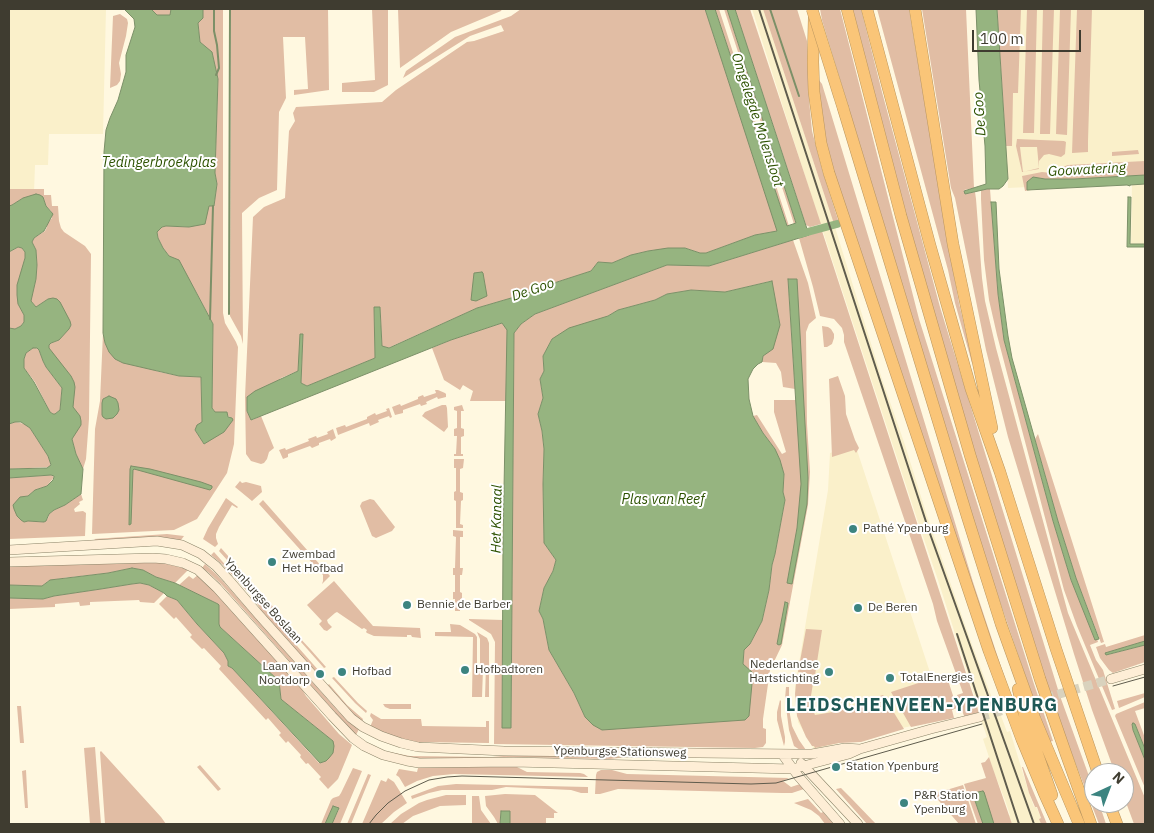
<!DOCTYPE html>
<meta charset="utf-8">
<style>
body{margin:0}
#map{position:relative;width:1154px;height:833px;overflow:hidden;background:#fff8e0;font-family:"IBM Plex Sans",sans-serif}
canvas{display:block}
.frame{position:absolute;inset:0;border:10px solid #3f3c30;pointer-events:none}
.north{position:absolute;left:1084px;top:763px;width:50px;height:50px;box-sizing:border-box;background:#fff;border:1px solid #b2b1ac;border-radius:50%;rotate:43deg;font-size:14px;font-weight:700;line-height:20px;text-align:center;color:#3f3c30}
.north::after{content:'';display:block;margin:auto;width:18px;height:22px;background:#3c8480;clip-path:polygon(50% 0,100% 100%,50% 72%,0 100%)}
.scale{position:absolute;left:972px;top:30px;width:109px;height:22px;box-sizing:border-box;border:2px solid #3f3c30;border-top:0;padding-left:6px;font-size:15px;line-height:18px;white-space:nowrap;color:#3f3c30;-webkit-text-stroke:4px #fff;paint-order:stroke}
</style>
<div id="map">
<canvas width="1154" height="833"></canvas>
<div class="frame"></div>
<div class="north">N</div>
<div class="scale">100 m</div>
</div>
<script>
const c = document.querySelector('canvas').getContext('2d');
c.lineJoin = 'round';
function fillPath(path, color) { c.fillStyle = color; c.fill(path, 'evenodd'); }
const poly = rows => new Path2D(rows.map(r => 'M' + r).join(''));
function stroke(path, color, width, dash) { c.strokeStyle = color; c.lineWidth = width; c.lineCap = dash ? 'butt' : 'round'; c.setLineDash(dash || []); c.stroke(path); }
function write(font, color, halo, rows, align = 'center') {
  c.font = font + ' "IBM Plex Sans",sans-serif'; c.lineWidth = 4; c.setLineDash([]); c.textBaseline = 'middle'; c.strokeStyle = halo; c.fillStyle = color; for (const [text, x, y, turn = 0] of rows) {
    c.save(); c.translate(x, y); c.rotate((+turn || 0) * Math.PI / 180); c.textAlign = isNaN(turn) ? turn : align; if (halo) c.strokeText(text, 0, 0); c.fillText(text, 0, 0); c.restore();
  }
}
fillPath(poly([
 [9,9,106,9,103,134,49,134,48,165,35,165,34,193,9,193],
 [752,9,763,9,834,224,882,379,905,445,927,516,971,642,992,698,997,705,1007,732,1010,731,1029,793,1034,807,1036,806,1041,818,1039,819,1041,824,1010,824,1008,816,1010,815,1005,800,995,775,983,739,987,737,976,705,977,703,938,580,917,519,811,195],
 [999,9,1145,9,1145,244,1131,244,1132,182,1008,188],
 [855,444,945,718,814,749,798,722,795,687,828,490,830,453]
]), '#faf0ca');
fillPath(poly([
 [151,9,171,9,171,15,157,15],
 [203,9,223,9,223,313,225,323,236,342,238,347,234,444,227,473,197,519,174,530,92,534,95,429,100,401,103,333,105,343,134,365,148,368,160,372,179,376,201,377,202,422,195,430,204,444,232,418,221,413,215,412,212,408,213,324,196,292,163,248,158,238,157,232,162,227,166,226,189,227,209,206,214,206,217,184,215,173,218,80,212,53,200,42,198,23,203,18],
 [231,9,328,9,329,90,294,95,294,90,308,89,305,37,283,37,286,98,279,112,277,190,259,198,242,213,243,344,241,336,230,316],
 [372,9,388,9,388,85,374,92,342,92,342,83,375,80],
 [398,9,502,9,501,11,451,32,400,68],
 [521,9,705,9,778,231,755,235,706,253,700,253,685,248,648,251,631,255,612,263,598,262,591,271,557,282,535,291,477,308,388,348,382,346,380,307,374,307,375,358,307,386,301,383,303,334,298,371,281,378,247,411,252,420,261,416,274,448,269,452,267,459,264,463,261,464,251,461,246,454,245,397,253,217,264,207,285,198,289,131,295,121,293,113,296,107,382,102,396,90,467,42,474,41,504,31,501,25,470,36,403,78,406,71,455,37,511,16],
 [715,9,719,9,789,226,787,227],
 [724,9,727,9,796,223,794,224],
 [735,9,750,9,821,224,810,227,806,225],
 [763,9,797,9,807,41,809,100,812,131,823,173,839,223,834,224],
 [820,9,840,9,919,319,1033,681,1053,741,1049,742,1032,695,987,564,822,20],
 [851,9,861,9,882,92,940,307,1060,696,1094,790,1094,803,1099,803,1106,824,1099,824,1056,713,991,508,931,310],
 [877,9,909,9,946,230,959,303,973,363,972,363,955,303,948,270],
 [922,9,966,9,974,188,964,190,965,194,975,192,976,199,982,278,985,301,996,348,1068,613,1145,798,1145,824,1134,824,1124,797,1124,773,1115,773,1092,710,1074,654,1008,437,986,350,955,198,951,188],
 [997,9,1021,9,1018,93,1013,93,1012,146,1006,146],
 [1027,9,1037,9,1034,133,1023,133],
 [1043,9,1054,9,1050,134,1040,134],
 [1060,9,1071,9,1067,135,1056,134],
 [1077,9,1092,9,1088,141,1088,152,1072,153],
 [120,14,127,19,128,23,126,36,119,63,121,74,120,81,117,85,110,88,113,16],
 [815,75,822,84,973,582,1014,706,960,559,823,138],
 [1017,139,1064,141,1066,142,1065,154,1061,157,1049,154,1044,155,1039,161,1039,169,1022,172,1016,146],
 [1020,147,1037,147,1039,168,1023,172],
 [1138,150,1139,154,1112,156,1112,152],
 [1145,161,1145,175,1074,179,1045,179,1033,177,1027,182,1027,190,1031,190,1025,191,1022,176,1042,172,1051,173,1060,168,1068,165],
 [9,189,44,189,44,195,51,195,52,206,58,206,59,221,61,228,64,232,85,246,91,254,89,419,86,459,83,469,76,454,72,439,73,435,73,404,49,348,49,345,51,343,59,340,71,325,48,299,36,307,31,301,31,297,36,279,37,265,36,250,32,242,34,238,45,231,47,227,47,224,52,218,51,211,46,206,43,197,23,198,12,205,9,206],
 [987,189,990,189,998,294,1004,340,1053,521,1071,580,1095,639,1097,639,1098,642,1090,645,1096,660,1103,670,1115,709,1112,710,1077,626,1064,590,997,335,989,300,984,260,981,199,981,190],
 [822,231,979,713,964,716,957,695,963,693,937,621,933,604,844,342,844,335,842,328,834,319,820,316,813,287,799,238],
 [793,240,808,283,816,318,809,324,806,332,807,424,810,472,808,505,782,645,770,670,763,719,763,728,766,729,766,743,763,747,755,748,494,744,495,642,491,634,469,620,469,619,503,620,502,728,511,728,514,333,521,324,535,314,667,265,709,266],
 [788,279,804,422,797,421,796,400,774,400,774,412,786,452,782,454,757,415,753,416,763,433,775,449,784,474,783,492,785,500,775,554,772,565,769,590,762,621,750,644,744,650,743,664,585,717,574,693,549,650,543,619,539,611,544,588,553,571,556,560,544,543,543,484,544,449,542,431,538,414,543,398,540,379,544,371,543,356,552,339,608,316,618,310,655,300,667,294,691,290,725,292,771,281,780,325,763,356,762,362,776,363,781,372,783,387,795,389],
 [18,247,22,248,25,252,25,258,23,269,18,304,24,315,24,322,21,326,15,329,9,328,9,252],
 [502,323,508,330,506,401,470,401,473,391,463,385,460,390,444,380,432,348,451,340],
 [822,326,828,327,831,329,834,334,834,338,832,344,827,347,824,347],
 [33,348,36,348,39,350,43,361,46,367,62,388,60,410,55,414,53,414,50,412,35,382,24,368,24,359,26,353],
 [838,376,845,396,846,414,855,440,859,448,856,453,854,450,832,457,829,379],
 [435,390,438,390,445,393,446,394,446,397,438,399,437,397,426,402,427,404,421,406,420,404,403,410,403,413,395,415,392,407,400,404,401,406,418,399,418,397,423,395,424,397,436,393],
 [442,405,446,405,447,408,448,427,444,432,422,416,425,412],
 [462,405,464,411,461,411,461,428,464,429,464,436,461,437,461,454,463,454,463,456,454,456,454,454,456,454,457,436,454,436,454,429,457,428,457,411,454,410,454,407],
 [389,408,392,417,390,418,389,416,378,420,379,422,370,426,369,423,338,435,336,428,345,425,346,427,367,419,367,417,375,413,376,415,387,411,386,409],
 [15,422,25,424,30,428,48,456,50,462,50,467,9,469,9,424],
 [333,429,336,438,331,441,330,439,319,443,319,445,312,448,310,446,288,454,288,457,283,459,279,450,285,448,286,450,309,441,308,439,316,436,317,438,328,434,327,432],
 [1038,434,1104,642,1101,643,1076,578,1058,521,1035,439],
 [454,459,464,459,463,468,460,469,460,492,463,493,463,500,461,501,460,524,463,525,463,528,456,528,456,501,454,500,454,492,456,491,456,468,454,468],
 [51,475,54,477,47,486,35,490,28,496,24,497,24,522,28,521,44,522,48,518,49,514,54,510,65,505,81,494,83,500,79,502,80,504,74,509,75,512,83,511,86,513,85,536,9,539,9,478],
 [240,481,242,483,246,482,261,486,262,492,252,501,235,487],
 [226,498,238,507,237,508,232,505,219,527,216,534,216,538,218,544,215,547,203,539,208,528],
 [370,499,374,500,395,527,392,531,376,538,372,536,360,506,362,502],
 [263,500,330,576,322,584,323,581,323,575,259,504],
 [453,530,463,531,463,537,460,537,460,568,463,568,462,575,460,575,460,592,462,593,462,599,460,599,460,611,455,611,455,599,453,599,453,592,455,592,455,575,453,575,453,568,455,568,456,537,453,536],
 [167,534,184,536,181,540,176,541,99,542,94,539],
 [221,548,283,618,281,620,219,551],
 [214,552,320,672,318,674,307,664,264,616,255,600,223,565,211,555],
 [150,560,189,569,175,583,156,577,143,570,132,568,108,573,63,578,48,581,42,586,9,585,9,564],
 [205,564,216,574,229,588,339,712,359,729,356,735,346,725,221,584,208,572,202,568],
 [199,574,298,682,306,696,339,734,352,745,338,779,328,789,319,779,321,777,308,763,306,764,300,757,301,755,288,741,286,743,279,735,281,733,268,718,266,720,219,669,221,666,204,648,202,649,190,637,192,635,176,617,174,619,159,604,167,596,177,600,197,624,224,653,228,661,228,666,232,668,319,763,326,761,329,758,333,741,282,700,281,699,279,681,277,679,220,627,219,624,219,605,218,604,179,585,189,576,193,579],
 [334,581,373,626,420,628,421,638,412,637,411,635,407,635,407,637,374,636,367,633,366,632,367,630,364,628,362,629,337,612,335,613,327,620,328,623,332,627,327,631,324,630,319,624,322,621,307,605],
 [140,583,149,585,164,593,154,603,140,602,139,600,90,602,90,605,80,606,79,602,55,604,55,607,9,609,9,598,43,599,54,596,101,589,132,584],
 [286,623,311,650,326,667,324,668,285,624],
 [450,624,460,625,475,634,477,637,477,668,483,669,482,697,472,697,473,637,435,636,435,632,451,632],
 [806,629,822,630,815,675,798,672],
 [477,632,487,638,489,643,489,697,485,697,486,666,480,665,480,639],
 [1145,635,1145,641,1106,653,1107,655,1145,645,1145,662,1113,673,1109,670,1100,658,1096,647,1105,644,1106,647],
 [797,674,814,677,810,702,815,715,839,711,873,700,873,698,883,695,904,729,861,742,839,743,815,748,814,746,812,746,806,737,797,716,795,694],
 [946,674,957,708,952,710,954,718,911,727,891,692],
 [334,677,358,703,367,711,366,713,355,703,332,678],
 [329,684,347,705,363,719,362,722,338,700,328,685],
 [786,687,789,687,789,709,792,726,799,740,806,750,800,750,794,746,789,730,785,699],
 [1145,693,1145,697,1119,708,1117,701],
 [780,700,781,701,781,716,785,737,785,742,784,746,777,720,777,712],
 [1145,702,1145,708,1135,711,1145,738,1145,749,1135,724,1132,725,1133,730,1145,760,1145,788,1115,716,1116,714],
 [383,704,411,704,411,709,390,709,385,707],
 [17,706,21,706,24,743,20,743],
 [371,713,381,719,421,719,422,726,486,727,486,721,489,721,489,743,416,742,399,739,370,727,373,720,370,716],
 [95,747,101,824,90,824,84,748],
 [101,751,161,817,166,824,105,824,100,752],
 [389,752,410,756,492,757,515,755,611,757,633,754,758,757,759,758,635,756,610,759,515,757,492,760,410,758,389,753],
 [989,757,1012,824,994,824,982,791,973,795,983,824,978,824,964,784,986,778,981,763,985,762],
 [200,765,221,789,218,791,197,767],
 [433,766,517,767,527,772,580,773,584,774,588,777,454,774,433,776,417,781,405,787,399,777,396,775,399,769,417,772,418,768],
 [1022,767,1023,767,1047,824,1041,824,1039,819,1041,818,1037,807,1035,807,1029,793],
 [353,768,362,771,340,824,332,824,339,809,333,806,325,824,321,824,331,800,333,798,339,796,341,793],
 [26,770,28,808,25,808,22,771],
 [601,770,612,770,627,774,789,778,783,781,791,787,800,784,804,789,792,793,782,793,618,789,600,794,595,794,596,775,597,772],
 [368,774,371,775,351,824,347,824],
 [388,778,394,782,407,803,394,812,381,824,362,824,381,780,386,782],
 [456,784,588,787,588,793,581,793,571,790,506,787,492,790,442,790,429,793,412,799,411,796,438,786],
 [963,785,976,824,959,824,933,794],
 [841,788,850,797,876,824,867,824,836,789],
 [505,794,535,795,558,813,554,813,554,818,546,818,546,824,510,824,510,811,501,811,500,824,498,824,494,817,486,806,485,796],
 [446,795,466,795,466,805,440,806,413,816,402,824,390,824,401,814,419,803,427,800],
 [472,796,479,796,481,810,491,824,472,824],
 [808,799,821,813,823,812,834,824,825,824,819,816,811,810,794,803]
]), '#e1bda4');
const water = poly([
 [124,9,151,9,157,15,170,15,171,9,203,9,203,18,198,23,200,42,212,52,218,79,215,173,217,184,214,206,209,206,205,224,189,227,166,226,162,227,157,232,158,238,163,248,169,256,179,260,213,324,212,408,215,412,227,412,228,417,232,418,233,420,224,432,204,444,195,430,197,425,202,422,201,377,179,376,123,363,115,359,109,352,105,343,103,333,104,152,106,130,110,118,118,100,126,72,126,55,135,27,134,19,124,9],
 [705,9,715,9,787,226,796,223,727,9,735,9,809,235,709,266,667,265,535,314,521,324,514,333,511,728,502,728,503,542,507,330,502,323,451,340,251,420,247,411,247,397,255,391,298,371,300,334,303,334,301,383,307,386,375,358,374,307,380,307,382,346,389,348,477,308,535,291,557,282,591,271,598,262,612,263,631,255,648,251,668,248,685,248,700,253,706,253,755,235,777,231,705,9],
 [976,9,997,9,1008,179,1003,186,999,189,987,189,965,194,964,191,986,184,985,146,979,80,976,9],
 [1145,175,1145,184,1130,185,1130,186,1127,185,1027,190,1027,182,1033,177,1045,179,1074,179,1145,175],
 [36,194,40,195,43,197,46,206,53,214,44,231,34,238,32,242,36,250,37,265,36,279,31,301,36,307,48,299,53,298,57,299,60,302,70,321,71,325,69,329,59,340,51,343,49,345,49,348,71,376,74,382,75,387,73,407,80,416,81,421,81,425,72,439,76,454,83,469,81,494,65,505,54,510,49,514,46,521,44,522,28,521,24,522,21,520,17,516,14,509,13,505,20,497,28,496,35,490,47,486,53,480,54,477,54,476,51,475,9,478,9,469,47,468,51,465,48,456,30,428,21,422,15,422,9,424,9,328,15,329,21,326,24,322,24,315,18,304,17,295,17,285,25,258,25,252,22,248,18,247,9,252,9,206,12,205,23,198,36,194],
 [33,348,37,348,39,350,43,361,46,367,62,388,60,410,55,414,53,414,50,412,34,382,24,368,24,359,26,353,33,348],
 [1128,197,1131,197,1130,244,1145,244,1145,247,1127,247,1128,197],
 [991,202,996,202,999,269,1008,336,1012,358,1058,521,1076,578,1099,639,1095,640,1071,580,1053,521,1004,340,998,294,991,202],
 [482,272,483,273,487,296,476,301,471,300,474,273,482,272],
 [788,279,797,279,808,478,807,504,792,584,787,583,797,528,801,484,788,279],
 [772,281,780,325,773,349,763,356,762,362,758,364,753,369,748,379,749,399,753,416,763,433,775,449,780,460,784,474,783,492,785,500,775,554,772,565,769,590,762,621,750,644,744,650,743,664,753,673,749,716,745,720,602,730,593,725,585,717,574,693,549,650,543,619,539,611,544,588,553,571,556,560,544,543,543,484,544,449,542,431,538,414,543,398,540,379,544,371,543,356,552,339,569,328,608,316,618,310,655,300,667,294,691,290,725,292,772,281],
 [109,396,116,399,118,403,119,410,117,414,113,418,106,419,103,417,102,415,102,403,103,399,109,396],
 [131,466,150,469,201,482,212,486,212,488,210,490,134,469,133,470,131,524,129,525,130,469,131,466],
 [132,568,143,570,156,577,175,583,218,604,219,605,219,624,220,627,277,679,279,681,281,699,282,700,333,741,334,746,333,753,329,758,326,761,320,763,232,668,228,666,228,661,224,653,197,624,177,600,167,596,164,593,149,585,140,583,132,584,101,589,54,596,43,599,9,598,9,585,42,586,50,580,108,573,132,568],
 [785,602,788,603,781,644,779,645,777,644,785,602],
 [1145,641,1145,645,1106,655,1105,653,1145,641],
 [1133,723,1135,724,1145,749,1145,760,1133,730,1132,724,1133,723],
 [983,791,984,792,994,824,983,824,973,795,978,792,983,791],
 [333,806,339,808,332,824,325,824,333,806],
 [501,811,510,811,510,824,500,824,501,811]
]);
fillPath(water, '#96b480');
stroke(water, '#7c9068', 1);
stroke(poly([
 [214,9,214,31,217,45,219,68,216,75],
 [770,9,799,96],
 [229,314,230,9],
 [210,319,213,206]
]), '#7c9068', 2);
stroke(poly([
 [800,234,837,224]
]), '#96b480', 8);
stroke(poly([
 [980,717,1111,679]
]), '#d9d2bd', 9, [9, 4.5]);
const secondary = poly([
 [9,550,157,541,182,545,201,554,216,566,228,579,259,615,351,718,363,727,381,736,401,743,418,747,504,751,796,754,812,754,845,748,860,749],
 [9,562,153,558,166,559,183,563,198,570,217,588,332,716,353,738,364,746,383,755,407,761,419,763,514,762,792,769,849,754,860,749,931,729,980,717],
 [1111,679,1145,669],
 [782,754,799,777,840,824],
 [801,763,858,824]
]);
const highway = poly([
 [847,9,901,216,970,455,1040,679,1066,754,1091,824],
 [867,9,930,245,971,389,1000,472,1056,649,1098,773],
 [915,9,953,244,992,428],
 [814,18,813,62,814,92,821,143,829,173,989,651,1022,740,1044,793,1058,824],
 [843,108,967,516,1001,624,1035,719,1079,824],
 [1018,689,1026,721,1052,795],
 [1109,803,1117,824]
]);
stroke(secondary, '#8b8368', 10);
stroke(highway, '#b9955f', 12);
stroke(secondary, '#feeed6', 9);
stroke(highway, '#fac578', 11);
stroke(poly([
 [1113,686,1145,677],
 [369,824,376,815,388,803,405,791,429,780,447,777,462,776,751,784,776,783,982,724]
]), '#5f5c4d', 1);
stroke(poly([
 [759,9,929,531,1034,824],
 [957,634,1019,824]
]), '#5f5c4d', 2);
const highwayBridge = poly([
 [812,9,843,108]
]);
stroke(highwayBridge, '#b9955f', 12, []);
stroke(highwayBridge, '#fac578', 11);
for (const [x, y, r, color] of [
 [853,529,5,"#3c8480"],
 [272,562,5,"#3c8480"],
 [407,605,5,"#3c8480"],
 [858,608,5,"#3c8480"],
 [465,670,5,"#3c8480"],
 [342,672,5,"#3c8480"],
 [829,672,5,"#3c8480"],
 [320,674,5,"#3c8480"],
 [890,678,5,"#3c8480"],
 [836,767,5,"#3c8480"],
 [904,803,5,"#3c8480"]
]) { const dot = new Path2D(); dot.arc(x, y, r, 0, 2 * Math.PI); c.fillStyle = color; c.fill(dot); stroke(dot, '#fff', 2); }
write('12px', '#3f3c30', '#fff', [
 ["Pathé Ypenburg",863,529],
 ["Zwembad",282,555],
 ["Het Hofbad",282,569],
 ["Bennie de Barber",417,605],
 ["De Beren",868,608],
 ["Nederlandse",819,665,"right"],
 ["Hartstichting",819,679,"right"],
 ["Laan van",310,667,"right"],
 ["Nootdorp",310,681,"right"],
 ["Hofbadtoren",475,670],
 ["Hofbad",352,672],
 ["TotalEnergies",900,678],
 ["Station Ypenburg",846,767],
 ["P&R Station",914,796],
 ["Ypenburg",914,810]
], 'left');
write('12px', '#3f3c30', '#fff', [
 ["Ypenburgse Boslaan",263,601,48],
 ["Ypenburgse Stationsweg",620,752,1]
]);
write('italic 14px', '#2d5201', '#fff', [
 ["De Goo",980,114,-94],
 ["Omgelegde Molensloot",757,120,72],
 ["Tedingerbroekplas",159,163],
 ["Goowatering",1087,170,-3],
 ["De Goo",533,290,-19],
 ["Plas van Reef",663,500],
 ["Het Kanaal",497,519,-89]
]);
c.letterSpacing = '1px';
write('bold 18px', '#1e5855', '#fff', [
 ["LEIDSCHENVEEN-YPENBURG",922,706]
]);
c.letterSpacing = '0px';
</script>
